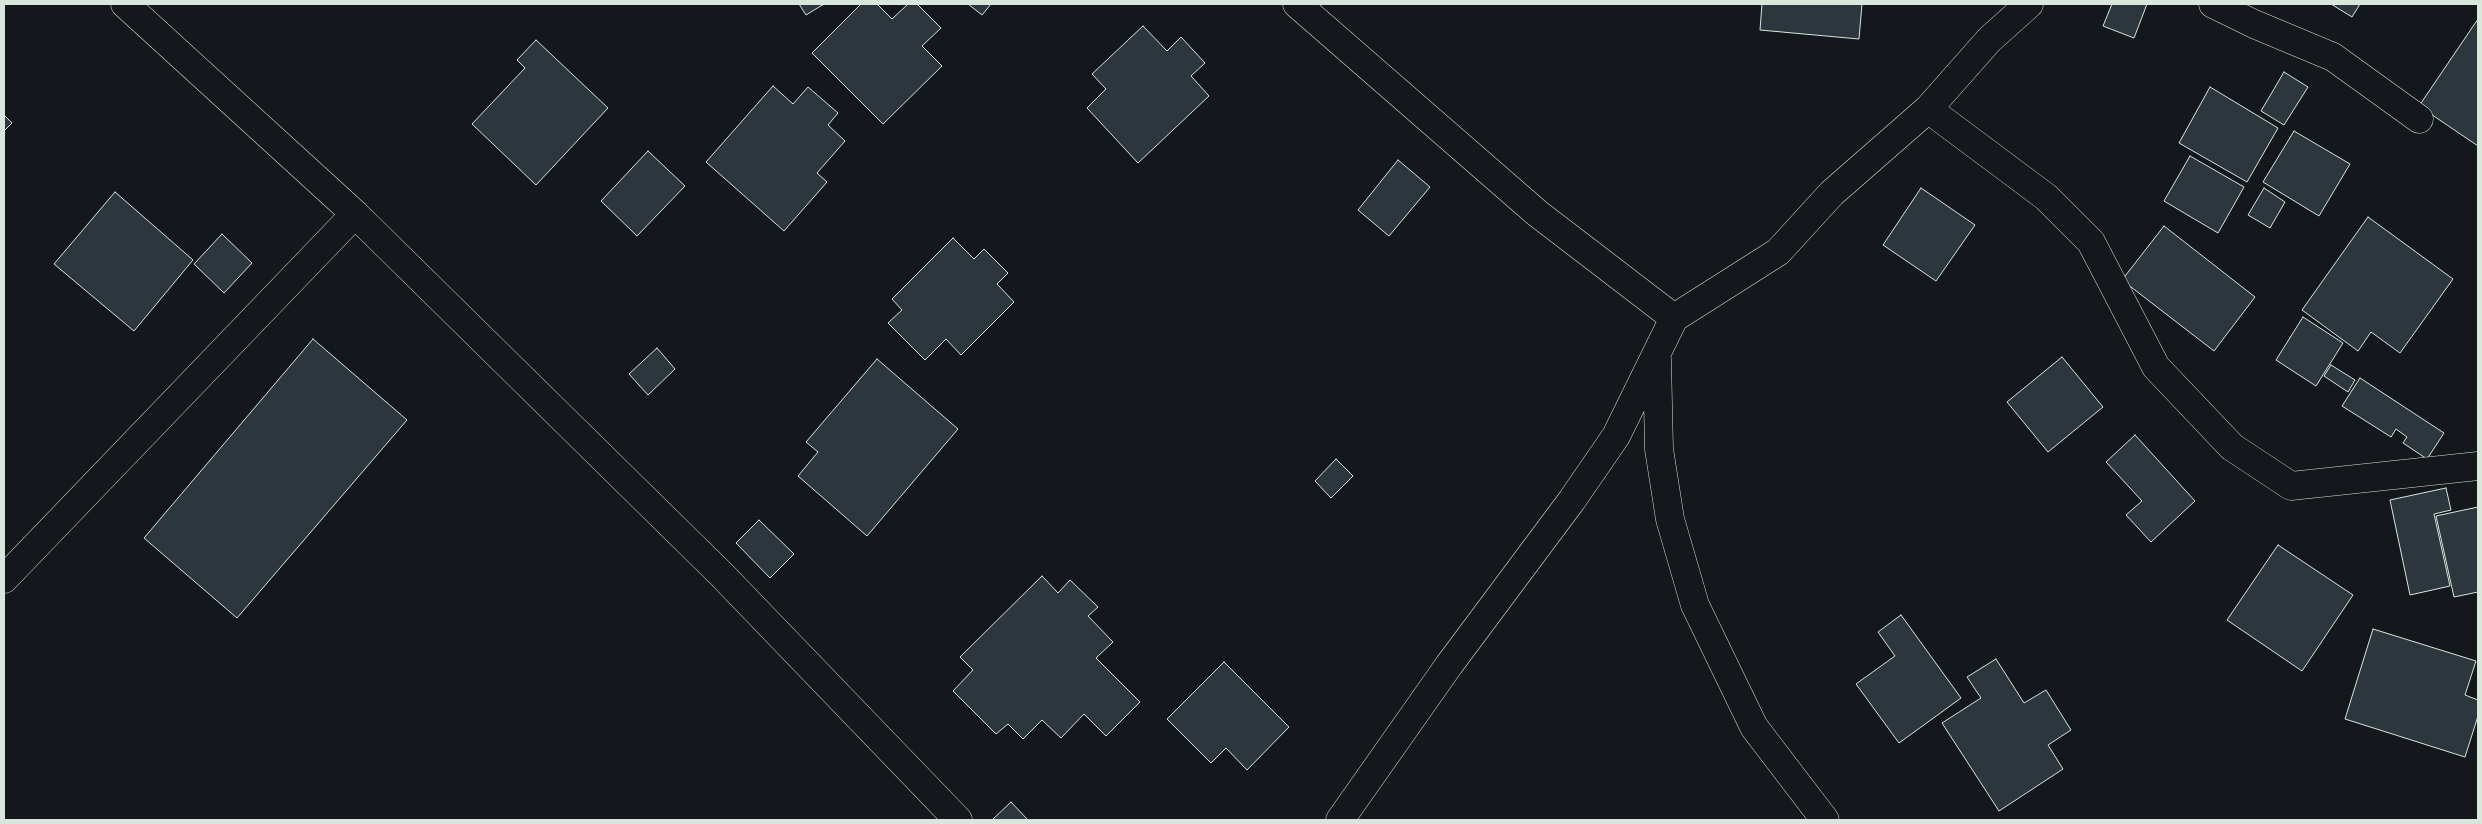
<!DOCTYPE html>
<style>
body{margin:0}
#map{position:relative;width:2482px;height:824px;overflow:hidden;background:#14181c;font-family:Raleway,sans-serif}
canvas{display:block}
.frame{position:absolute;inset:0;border:5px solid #d8e6dc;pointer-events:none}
</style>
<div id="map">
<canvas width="2482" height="824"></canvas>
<div class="frame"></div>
</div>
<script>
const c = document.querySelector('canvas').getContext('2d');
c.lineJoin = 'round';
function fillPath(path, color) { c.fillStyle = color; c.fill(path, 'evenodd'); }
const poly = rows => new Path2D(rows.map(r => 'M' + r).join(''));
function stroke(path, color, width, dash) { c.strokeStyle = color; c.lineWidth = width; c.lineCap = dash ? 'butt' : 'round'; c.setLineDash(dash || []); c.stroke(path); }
const building = poly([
 [799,4,824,4,806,15,799,4],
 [861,4,877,4,892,19,908,4,917,4,941,28,922,46,942,66,883,124,812,53,861,4],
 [968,4,991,4,982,15,968,4],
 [1762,4,1862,4,1859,39,1760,30,1762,4],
 [2112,4,2147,4,2134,38,2103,26,2112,4],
 [2331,4,2360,4,2352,17,2331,4],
 [2478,19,2478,146,2419,106,2478,19],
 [1143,26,1167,51,1181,37,1205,63,1191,76,1209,96,1138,163,1087,108,1106,89,1092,74,1143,26],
 [536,40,608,108,536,185,472,124,525,68,517,60,536,40],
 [2284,72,2308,87,2284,125,2261,111,2284,72],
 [773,86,793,104,808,87,838,113,828,125,845,141,817,173,827,182,784,231,706,162,773,86],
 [2210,87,2278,128,2247,182,2179,143,2210,87],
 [4,115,12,123,4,131,4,115],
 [2294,131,2350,164,2319,216,2263,182,2294,131],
 [648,151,685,186,637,236,601,201,648,151],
 [2190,156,2244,187,2218,233,2164,201,2190,156],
 [1398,160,1430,187,1389,236,1358,210,1398,160],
 [1921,188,1975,225,1936,281,1883,245,1921,188],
 [2264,188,2285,202,2270,228,2248,215,2264,188],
 [115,192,193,260,134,331,54,264,115,192],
 [2368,217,2453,279,2400,353,2371,332,2358,351,2302,310,2368,217],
 [2164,226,2255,297,2214,351,2122,280,2164,226],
 [222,234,252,263,224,293,194,264,222,234],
 [953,238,974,259,984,249,1008,273,997,284,1014,302,961,355,946,339,925,360,888,323,902,310,892,299,953,238],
 [2303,317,2343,343,2316,386,2276,360,2303,317],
 [313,339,407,420,237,618,144,538,313,339],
 [657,348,675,369,648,395,629,374,657,348],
 [2062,357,2103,407,2048,452,2007,402,2062,357],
 [877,359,958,429,867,536,798,476,818,452,806,442,877,359],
 [2331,365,2355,380,2348,392,2324,376,2331,365],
 [2360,378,2444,433,2427,459,2403,443,2407,437,2396,429,2391,437,2342,406,2360,378],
 [2135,435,2195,501,2151,542,2126,515,2142,501,2106,462,2135,435],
 [1336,459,1353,476,1331,498,1315,481,1336,459],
 [2446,488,2451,510,2434,514,2450,586,2410,595,2390,500,2446,488],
 [2478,507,2478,592,2454,597,2436,516,2478,507],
 [759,520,794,554,770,578,736,543,759,520],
 [2278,545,2353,595,2302,671,2227,620,2278,545],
 [1042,576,1058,593,1070,580,1098,607,1088,616,1113,642,1096,658,1140,702,1106,736,1084,714,1061,738,1042,720,1023,739,1008,724,996,734,953,691,973,670,960,657,1042,576],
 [1901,615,1961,698,1899,743,1856,684,1895,656,1878,632,1901,615],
 [2373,629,2476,661,2465,695,2478,700,2478,716,2465,757,2345,719,2373,629],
 [1996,659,2024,703,2046,690,2071,730,2048,745,2063,769,1999,811,1942,723,1981,698,1967,677,1996,659],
 [1224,662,1289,727,1247,770,1226,748,1211,763,1167,719,1224,662],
 [1011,802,1028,820,992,820,1011,802]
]);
fillPath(building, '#2c363c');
stroke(building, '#d8e6dc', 1);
const minor = poly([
 [125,4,355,214,722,575,958,820],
 [1297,4,1537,213,1674,318],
 [2213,4,2254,24,2333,57,2419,119],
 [1928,109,2046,197,2091,242,2156,367,2232,447,2291,486,2478,466],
 [1657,359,1659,449,1670,519,1695,605,1754,727,1825,820],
 [4,579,355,214],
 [1340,820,1449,665,1572,500,1616,436,1674,318,1778,252,1832,193,1928,109,1989,40,2029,4]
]);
stroke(minor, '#d8e6dc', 29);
stroke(minor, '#14181c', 28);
</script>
